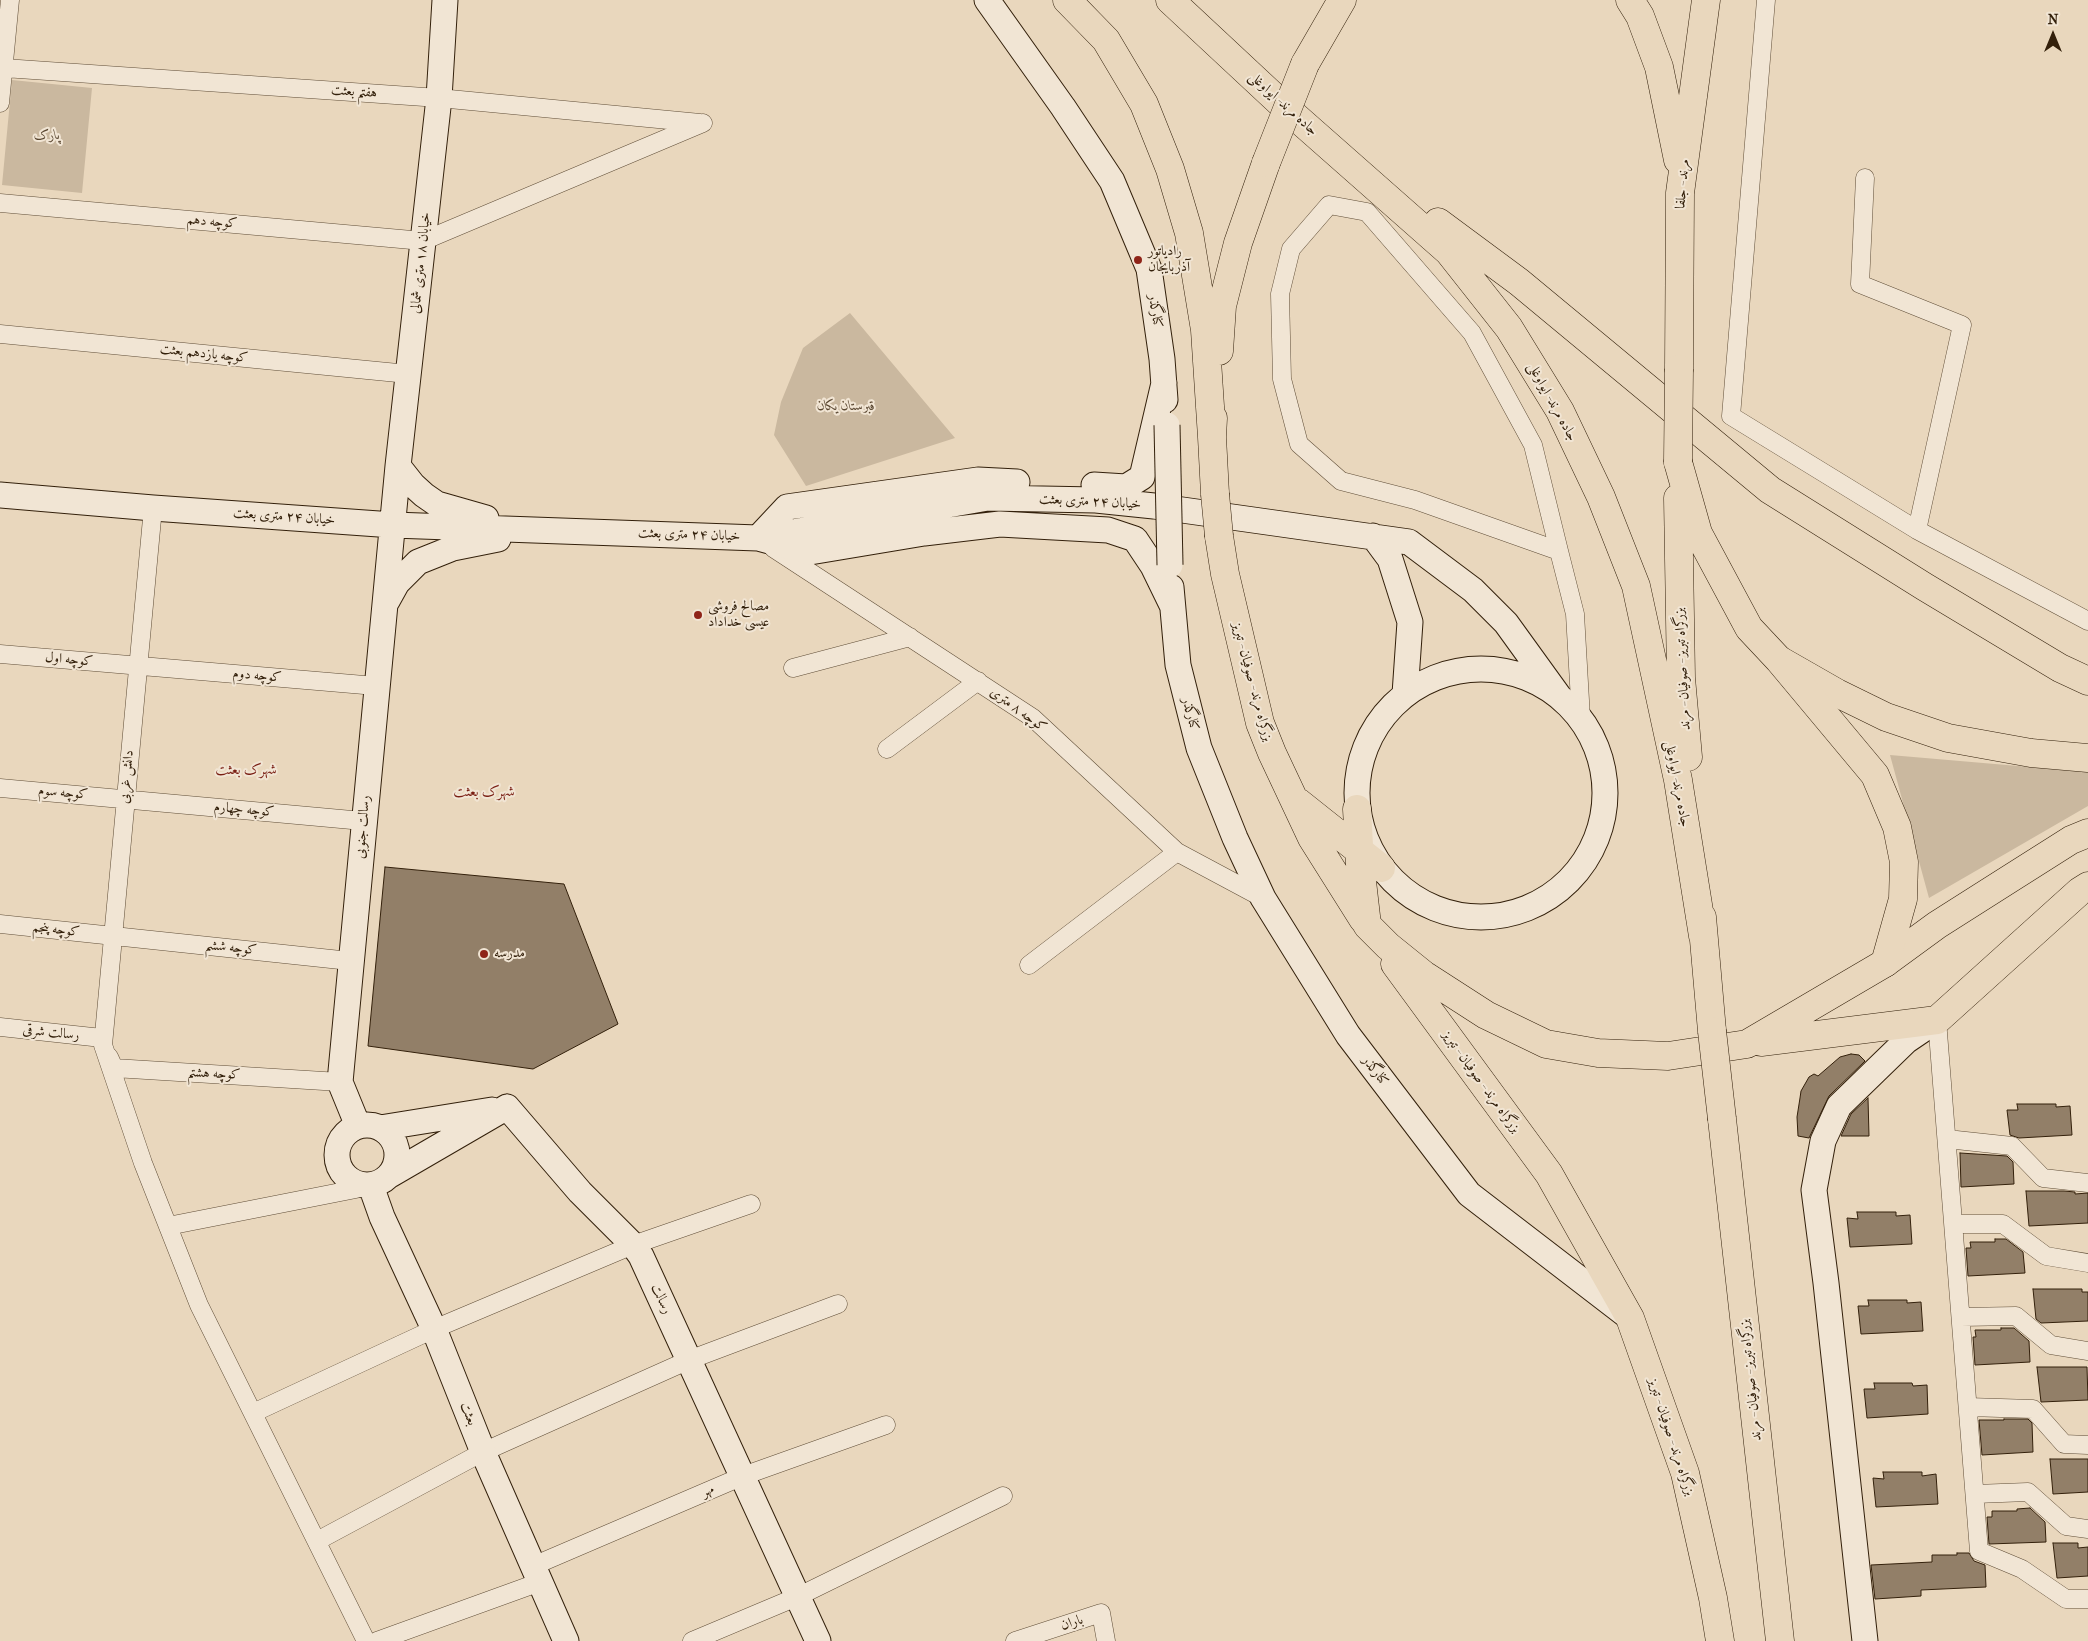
<!DOCTYPE html>
<meta charset="utf-8">
<style>
body{margin:0}
#map{position:relative;width:2088px;height:1641px;overflow:hidden;background:#e9d7bd;font-family:"IM FELL French Canon",serif}
canvas{display:block}
.north{position:absolute;left:2028px;top:10px;width:50px;height:50px;-webkit-text-stroke:4px #f1e5d4;paint-order:stroke;rotate:0deg;font-size:14px;font-weight:700;line-height:20px;text-align:center;color:#33200b}
.north::after{content:'';display:block;margin:auto;width:18px;height:22px;background:#33200b;clip-path:polygon(50% 0,100% 100%,50% 72%,0 100%)}
</style>
<div id="map">
<canvas width="2088" height="1641"></canvas>
<div class="north">N</div>
</div>
<script>
const c = document.querySelector('canvas').getContext('2d');
c.lineJoin = 'round';
function fillPath(path, color) { c.fillStyle = color; c.fill(path, 'evenodd'); }
const poly = rows => new Path2D(rows.map(r => 'M' + r).join(''));
function stroke(path, color, width, dash) { c.strokeStyle = color; c.lineWidth = width; c.lineCap = dash ? 'butt' : 'round'; c.setLineDash(dash || []); c.stroke(path); }
function write(font, color, halo, rows, align = 'center') {
  c.font = font + ' "IM FELL French Canon",Amiri,serif'; c.lineWidth = 4; c.setLineDash([]); c.textBaseline = 'middle'; c.strokeStyle = halo; c.fillStyle = color; for (const [text, x, y, turn = 0] of rows) {
    c.save(); c.translate(x, y); c.rotate((+turn || 0) * Math.PI / 180); c.textAlign = isNaN(turn) ? turn : align; if (halo) c.strokeText(text, 0, 0); c.fillText(text, 0, 0); c.restore();
  }
}
fillPath(poly([
 [12,80,92,88,82,193,2,185],
 [850,313,955,438,806,486,774,435,781,402,803,348],
 [1890,755,2088,772,2088,806,1929,898]
]), '#cab89f');
const building = poly([
 [385,867,564,884,618,1024,533,1069,368,1046,385,867],
 [1851,1054,1859,1055,1865,1061,1829,1096,1809,1138,1798,1136,1797,1117,1800,1098,1801,1091,1809,1077,1814,1074,1818,1076,1840,1057,1851,1054],
 [1868,1098,1869,1136,1841,1136,1851,1114,1868,1098],
 [2017,1104,2056,1104,2056,1107,2070,1106,2072,1135,2019,1138,2010,1135,2007,1110,2018,1110,2017,1104],
 [1960,1153,2007,1156,2013,1162,2014,1184,1961,1187,1960,1153],
 [2026,1191,2064,1191,2075,1192,2075,1194,2088,1193,2088,1223,2029,1226,2026,1191],
 [1857,1212,1896,1212,1896,1216,1910,1215,1912,1244,1850,1247,1847,1218,1858,1219,1857,1212],
 [1995,1239,2006,1239,2023,1252,2025,1273,1968,1276,1966,1248,1971,1248,1970,1242,1995,1242,1995,1239],
 [2033,1289,2082,1289,2082,1292,2088,1292,2088,1321,2041,1323,2036,1319,2033,1289],
 [1868,1300,1907,1300,1907,1303,1921,1302,1923,1331,1861,1334,1858,1306,1869,1306,1868,1300],
 [2001,1328,2014,1328,2029,1341,2030,1362,1975,1365,1973,1337,1976,1337,1975,1330,2001,1330,2001,1328],
 [2037,1367,2087,1367,2088,1400,2041,1402,2037,1367],
 [1874,1383,1912,1383,1913,1386,1927,1385,1928,1414,1867,1418,1864,1389,1875,1389,1874,1383],
 [2004,1419,2028,1419,2032,1423,2033,1452,1982,1455,1979,1420,2004,1420,2004,1419],
 [2050,1459,2088,1459,2088,1492,2053,1494,2050,1459],
 [1883,1472,1922,1472,1922,1476,1936,1474,1938,1504,1876,1507,1873,1478,1884,1479,1883,1472],
 [2030,1508,2045,1522,2046,1542,1989,1544,1987,1517,1992,1517,1992,1511,2017,1511,2017,1509,2030,1508],
 [2053,1543,2078,1543,2078,1548,2088,1547,2088,1576,2057,1578,2053,1543],
 [1957,1553,1969,1553,1974,1561,1985,1565,1986,1587,1921,1590,1921,1596,1875,1599,1871,1565,1932,1562,1932,1555,1957,1555,1957,1553]
]);
fillPath(building, '#927f68');
stroke(building, '#33200b', 1);
const street = poly([
 [1766,0,1731,416,1917,530,2088,621],
 [4,68,439,98,700,123],
 [0,103,10,0],
 [1865,178,1860,284,1962,325,1917,530],
 [0,203,423,241,703,123],
 [0,334,408,374],
 [153,508,103,1045,143,1163,199,1305,366,1641],
 [773,548,1033,718,1177,852,1263,898],
 [1559,551,1415,500,1341,481,1299,444,1282,379,1280,294,1291,249,1329,205,1367,212,1472,333,1533,445,1559,551,1575,614,1581,718],
 [0,654,376,686],
 [793,668,910,637],
 [887,749,978,681],
 [0,788,363,821],
 [0,924,350,961],
 [1029,965,1177,852],
 [1937,1020,1979,1551,2022,1569,2066,1599,2088,1599],
 [0,1027,102,1038],
 [109,1057,114,1068,340,1082],
 [1947,1139,2012,1146,2043,1178,2088,1183],
 [1954,1224,2003,1224,2046,1256,2088,1263],
 [168,1226,371,1186],
 [1961,1317,2016,1316,2051,1345,2088,1351],
 [1968,1407,2033,1409,2064,1444,2088,1445],
 [253,1413,434,1329,633,1245,751,1204],
 [1975,1494,2028,1492,2066,1526,2088,1529],
 [317,1541,483,1452,689,1360,838,1304],
 [533,1566,743,1476,886,1425],
 [377,1641,540,1582],
 [692,1641,799,1596,1003,1496],
 [1015,1641,1101,1613,1106,1641]
]);
const secondary = poly([
 [987,0,1063,107,1112,181,1149,269,1162,359,1165,400],
 [398,466,413,485,424,495,437,504,486,518],
 [1017,482,978,480,787,507,758,538,810,552,924,533,1000,524,1108,530,1135,539,1153,566,1172,605],
 [1094,485,1126,487,1142,477,1164,383],
 [0,495,153,508,393,525,758,538,988,498,1096,500,1154,506,1409,542,1473,590,1506,623,1558,695],
 [1373,536,1390,559,1410,622,1405,694],
 [1171,587,1178,665,1199,748,1235,838,1263,898,1348,1035,1469,1194,1629,1317],
 [387,601,397,583,418,562,453,548,498,539],
 '1357 793a124 124 0 1 1 248 0a124 124 0 1 1-248 0Z',
 [507,1107,580,1192,633,1245,641,1256,818,1641],
 '337 1155a30 30 0 1 1 60 0a30 30 0 1 1-60 0Z',
 [358,1126,340,1082,398,466,439,98,445,0],
 [380,1128,492,1110],
 [390,1175,507,1107],
 [371,1186,382,1217,434,1329,483,1452,566,1641],
 [1865,1641,1826,1283,1814,1190,1823,1141,1839,1106,1906,1041,1937,1020]
]);
const primary = poly([
 [1781,661,1837,693,1886,717,1948,738,2031,753,2088,758],
 [1885,963,1937,925,2011,878,2071,840,2088,833]
]);
const highway = poly([
 [1067,0,1106,40,1144,104,1170,169,1189,233,1205,330,1212,437],
 [1170,0,1288,110,1449,252,1509,328,1560,411,1601,497,1636,586,1678,780,1703,936],
 [1630,0,1640,16,1659,67,1678,160],
 [1305,64,1342,0],
 [1438,222,1519,282,1770,490,1925,587,2060,668,2088,681],
 [1219,351,1222,306,1238,243,1266,163],
 [1679,369,1680,193,1706,0],
 [1213,418,1212,437,1215,494],
 [1678,498,1681,678,1688,757],
 [1219,536,1225,574,1260,723,1272,753,1312,838,1363,919],
 [1298,802,1381,868],
 [1357,809,1360,864,1367,925,1388,946,1424,975,1486,1015,1546,1044,1598,1053,1668,1056,1747,1044,1885,963,1903,899,1904,862,1897,827,1875,775,1779,660,1749,628,1698,533,1678,462],
 [1702,917,1712,1031],
 [1395,964,1549,1174,1630,1318,1685,1473,1713,1598,1720,1641],
 [1761,1042,1937,1020,2080,891,2088,886],
 [1722,1119,1780,1641]
]);
stroke(street, '#604e38', 19);
stroke(secondary, '#33200b', 27);
stroke(primary, '#33200b', 29);
stroke(highway, '#33200b', 29);
stroke(street, '#f1e5d4', 18);
stroke(secondary, '#f1e5d4', 25);
stroke(primary, '#e9d7bd', 28);
stroke(highway, '#e9d7bd', 28);
const secondaryBridge = poly([
 [1167,425,1170,565]
]);
const highwayBridge = poly([
 [1266,163,1305,64],
 [1678,462,1679,369],
 [1215,494,1219,536],
 [1712,1031,1722,1119]
]);
stroke(secondaryBridge, '#33200b', 27, []);
stroke(highwayBridge, '#33200b', 29, []);
stroke(secondaryBridge, '#f1e5d4', 25);
stroke(highwayBridge, '#e9d7bd', 28);
for (const [x, y, r, color] of [
 [1138,260,5,"#8f2418"],
 [698,615,5,"#8f2418"],
 [484,954,5,"#8f2418"]
]) { const dot = new Path2D(); dot.arc(x, y, r, 0, 2 * Math.PI); c.fillStyle = color; c.fill(dot); stroke(dot, '#f1e5d4', 2); }
write('14px', '#33200b', '#f1e5d4', [
 ["هفتم بعثت",354,92,4],
 ["جاده مرند- ایواوغلی",1283,104,42],
 ["مرند - جلفا",1683,184,-85],
 ["کوچه دهم",212,222,5],
 ["خیابان ۱۸ متری شمالی",421,263,-84],
 ["کنارگذر",1155,311,82],
 ["کوچه یازدهم بعثت",204,354,6],
 ["جاده مرند- ایواوغلی",1552,402,61],
 ["خیابان ۲۴ متری بعثت",1090,502,3],
 ["خیابان ۲۴ متری بعثت",284,517,4],
 ["خیابان ۲۴ متری بعثت",689,535,2],
 ["کوچه اول",69,660,5],
 ["بزرگراه تبریز - صوفیان - مرند",1683,669,-93],
 ["کوچه دوم",257,676,5],
 ["بزرگراه مرند - صوفیان - تبریز",1252,682,75],
 ["کوچه ۸ متری",1018,710,36],
 ["کنارگذر",1190,714,76],
 ["دانش غربی",127,777,-85],
 ["جاده مرند- ایواوغلی",1677,784,79],
 ["کوچه سوم",63,793,5],
 ["کوچه چهارم",244,810,5],
 ["رسالت جنوبی",363,827,-85],
 ["کوچه پنجم",56,930,6],
 ["کوچه ششم",231,948,6],
 ["رسالت شرقی",51,1033,6],
 ["کنارگذر",1375,1071,53],
 ["کوچه هشتم",214,1074,3],
 ["بزرگراه مرند - صوفیان - تبریز",1481,1082,54],
 ["رسالت",661,1299,65],
 ["بزرگراه تبریز - صوفیان - مرند",1751,1380,-96],
 ["بعثت",468,1414,68],
 ["بزرگراه مرند - صوفیان - تبریز",1671,1437,72],
 ["مهر",708,1491,-23],
 ["باران",1072,1623,-18]
]);
write('italic 14px', '#594630', '#f1e5d4', [
 ["پارک",47,136],
 ["قبرستان یکان",846,407]
]);
write('14px', '#33200b', '#f1e5d4', [
 ["رادیاتور",1148,252],
 ["آذربایجان",1148,268],
 ["مصالح فروشی",708,607],
 ["عیسی خداداد",708,623],
 ["مدرسه",494,954]
], 'left');
write('15px', '#7a1f14', '#f1e5d4', [
 ["شهرک بعثت",246,770],
 ["شهرک بعثت",484,792]
]);
</script>
